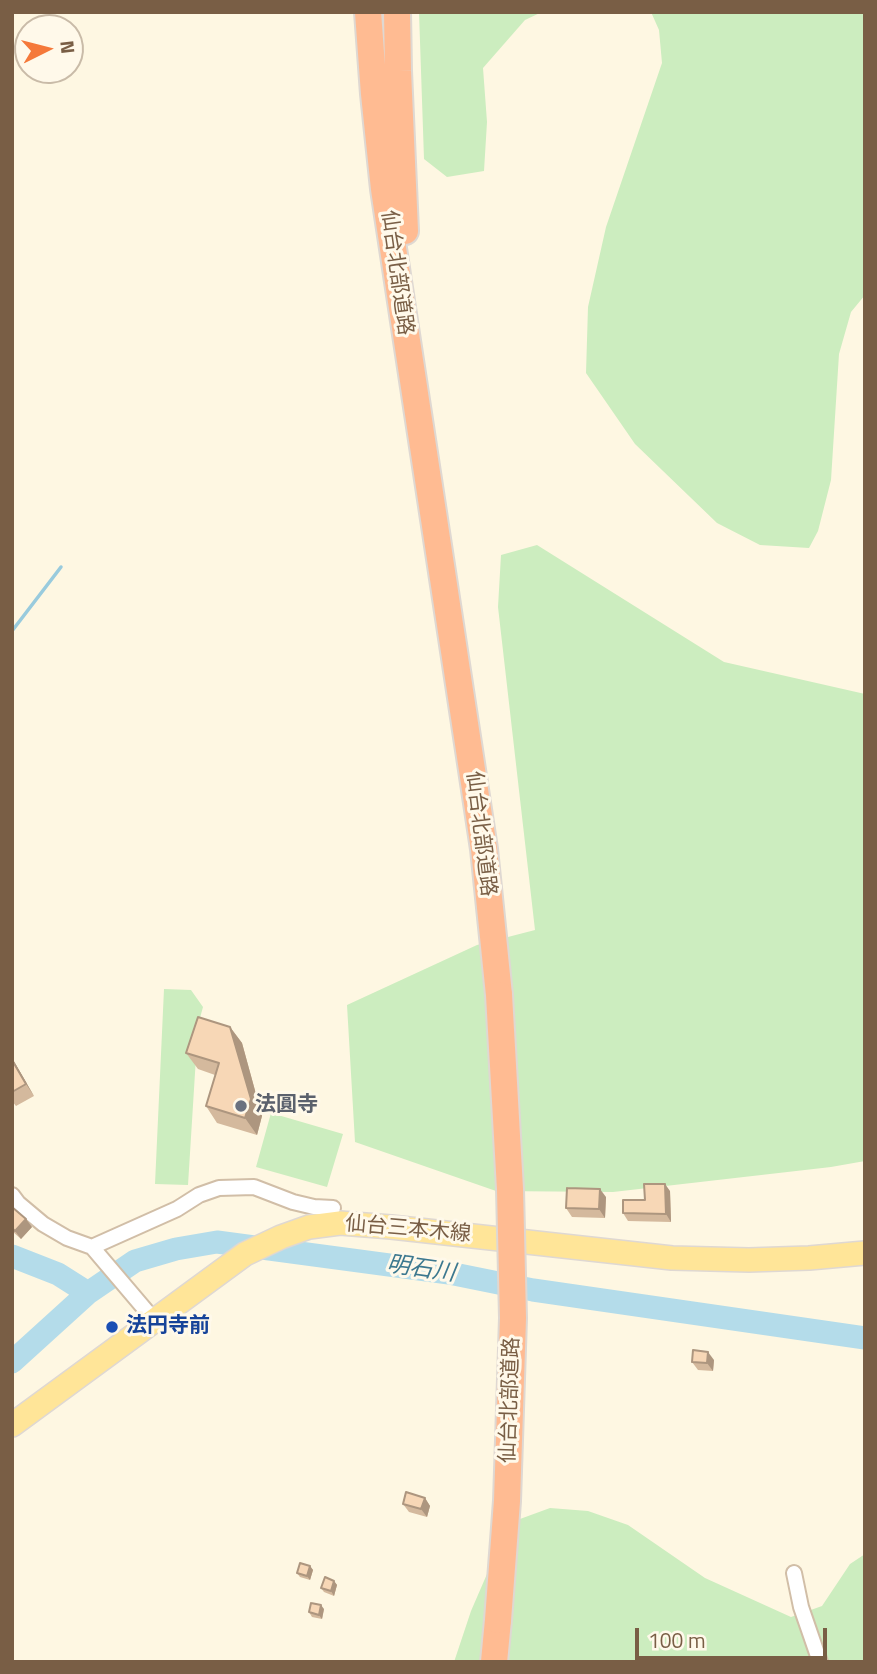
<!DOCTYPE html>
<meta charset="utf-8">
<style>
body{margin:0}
#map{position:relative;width:877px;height:1674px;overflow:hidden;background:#fef7e2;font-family:"Titillium Web",sans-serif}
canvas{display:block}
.frame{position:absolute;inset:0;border:14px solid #795e45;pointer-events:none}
.north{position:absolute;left:14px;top:14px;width:70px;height:70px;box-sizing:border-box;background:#fff9ea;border:2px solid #c9bba8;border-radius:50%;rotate:84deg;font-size:19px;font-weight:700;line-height:28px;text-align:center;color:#795e45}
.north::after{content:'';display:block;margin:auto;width:24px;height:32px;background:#f5793a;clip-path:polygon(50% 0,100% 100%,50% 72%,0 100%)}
.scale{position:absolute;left:635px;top:1628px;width:192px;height:32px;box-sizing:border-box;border:4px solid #795e45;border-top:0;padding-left:9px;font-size:21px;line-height:24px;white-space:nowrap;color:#795e45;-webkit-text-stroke:5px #fff9ea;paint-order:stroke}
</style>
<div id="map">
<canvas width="877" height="1674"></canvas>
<div class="frame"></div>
<div class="north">N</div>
<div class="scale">100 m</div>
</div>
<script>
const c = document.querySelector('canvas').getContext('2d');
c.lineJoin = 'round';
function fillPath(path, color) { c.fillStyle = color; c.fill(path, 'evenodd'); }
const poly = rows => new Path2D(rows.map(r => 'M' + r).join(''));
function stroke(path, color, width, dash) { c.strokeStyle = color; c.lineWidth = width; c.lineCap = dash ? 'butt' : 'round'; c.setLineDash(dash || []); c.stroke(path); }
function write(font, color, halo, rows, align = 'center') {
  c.font = font + ' "Titillium Web","Noto Sans JP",sans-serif'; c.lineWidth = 6; c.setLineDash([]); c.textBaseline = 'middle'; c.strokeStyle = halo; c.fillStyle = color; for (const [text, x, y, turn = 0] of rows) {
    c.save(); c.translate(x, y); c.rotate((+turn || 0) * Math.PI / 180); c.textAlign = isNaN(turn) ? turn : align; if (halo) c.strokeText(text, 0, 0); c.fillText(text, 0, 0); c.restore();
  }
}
fillPath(poly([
 [419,12,542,12,525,20,483,68,487,122,484,171,447,177,424,159],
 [651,12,865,12,865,295,851,312,839,354,831,480,818,531,809,548,760,545,717,523,635,444,586,373,588,307,606,227,662,63,659,30],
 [537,545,724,662,865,694,865,1161,831,1167,613,1192,496,1191,355,1142,347,1005,477,945,535,930,498,607,501,555],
 [164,989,191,990,203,1007,198,1025,188,1185,155,1184],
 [271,1113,343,1134,327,1187,256,1167],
 [550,1508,588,1511,628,1525,705,1578,791,1617,822,1606,850,1564,865,1554,865,1662,454,1662,471,1611,500,1544,520,1519]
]), '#ccedbf');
stroke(poly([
 [12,631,61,567]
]), '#99cbdd', 3.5);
stroke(poly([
 [12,1256,58,1274,88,1293],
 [12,1362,88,1293,135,1261,176,1249,217,1242,449,1273,533,1290,865,1338]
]), '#b4dcea', 23);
const minor = poly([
 [12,1195,18,1203,43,1224,67,1238,92,1247,177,1209,199,1195,219,1188,254,1187,293,1202,314,1207,333,1208],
 [92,1247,154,1320],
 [794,1573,801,1607,820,1662]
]);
const primary = poly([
 [12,1425,245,1254,281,1237,309,1227,340,1223,391,1227,672,1258,749,1260,809,1258,865,1253]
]);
const motorway = poly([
 [368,12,374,94,384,189,484,849,499,995],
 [397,12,398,71,405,231],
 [494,1662,498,1620]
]);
stroke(minor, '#d1bea7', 18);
stroke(primary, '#dfd8d2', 26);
stroke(motorway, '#dfd8d2', 30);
stroke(minor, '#fff', 14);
stroke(primary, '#ffe598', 23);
stroke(motorway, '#ffbb92', 26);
const motorwayBridge = poly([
 [498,1620,507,1501,513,1318,510,1189,499,995]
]);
stroke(motorwayBridge, '#dfd8d2', 30, []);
stroke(motorwayBridge, '#ffbb92', 26);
fillPath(poly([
 [230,1027,242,1043,262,1116,257,1135,217,1123,206,1106,215,1075,198,1069,186,1053],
 [12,1058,34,1096,16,1106,12,1101],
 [670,1191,671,1222,628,1221,623,1213,645,1200],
 [606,1197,605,1218,572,1217,566,1208],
 [12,1207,32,1227,21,1239,12,1231],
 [714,1360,713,1371,698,1370,692,1362],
 [425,1498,430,1506,427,1517,409,1512,403,1504],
 [310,1566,313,1570,310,1580,300,1577,297,1573],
 [334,1581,337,1585,334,1596,324,1592,321,1588],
 [324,1609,322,1619,312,1617,309,1612]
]), '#d4b99d');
fillPath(poly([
 [230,1027,242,1043,262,1116,257,1135,245,1118],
 [12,1058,34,1096,26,1084,12,1060],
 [665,1184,670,1191,671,1222,666,1214],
 [600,1189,606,1197,605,1218,599,1209],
 [26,1219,32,1227,21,1239,15,1231],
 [708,1352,714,1360,713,1371,707,1363],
 [425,1498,430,1506,427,1517,421,1509],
 [310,1566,313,1570,310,1580,307,1576],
 [334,1581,337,1585,334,1596,331,1591],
 [321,1605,324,1609,322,1619,319,1615]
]), '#ad967f');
const building = poly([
 [198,1017,230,1027,251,1099,245,1118,206,1106,219,1063,186,1053,198,1017],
 [12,1060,26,1084,12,1092,12,1060],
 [644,1184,665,1184,666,1214,623,1213,623,1200,645,1200,644,1184],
 [567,1188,600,1189,599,1209,566,1208,567,1188],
 [12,1207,26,1219,15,1231,12,1228,12,1207],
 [693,1350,708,1352,707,1363,692,1362,693,1350],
 [406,1492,425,1498,421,1509,403,1504,406,1492],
 [300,1563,310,1566,307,1576,297,1573,300,1563],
 [325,1577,334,1581,331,1591,321,1588,325,1577],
 [311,1603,321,1605,319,1615,309,1612,311,1603]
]);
fillPath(building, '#f7d7b6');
stroke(building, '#ad967f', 2);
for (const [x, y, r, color] of [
 [241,1106,7,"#6b7280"],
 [112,1327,7,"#1a4fb4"]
]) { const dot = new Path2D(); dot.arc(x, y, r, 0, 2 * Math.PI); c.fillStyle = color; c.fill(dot); stroke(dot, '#fff9ea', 2.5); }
write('21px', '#795e45', '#fff9ea', [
 ["仙台北部道路",396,273,82],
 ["仙台北部道路",480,834,83],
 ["仙台三本木線",408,1230,5],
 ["仙台北部道路",511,1400,-88]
]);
write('bold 21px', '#5b616d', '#fff9ea', [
 ["法圓寺",255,1106]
], 'left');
write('bold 21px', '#164399', '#fff9ea', [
 ["法円寺前",126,1327]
], 'left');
write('italic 23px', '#3c788f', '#fff9ea', [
 ["明石川",421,1270,8]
]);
</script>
